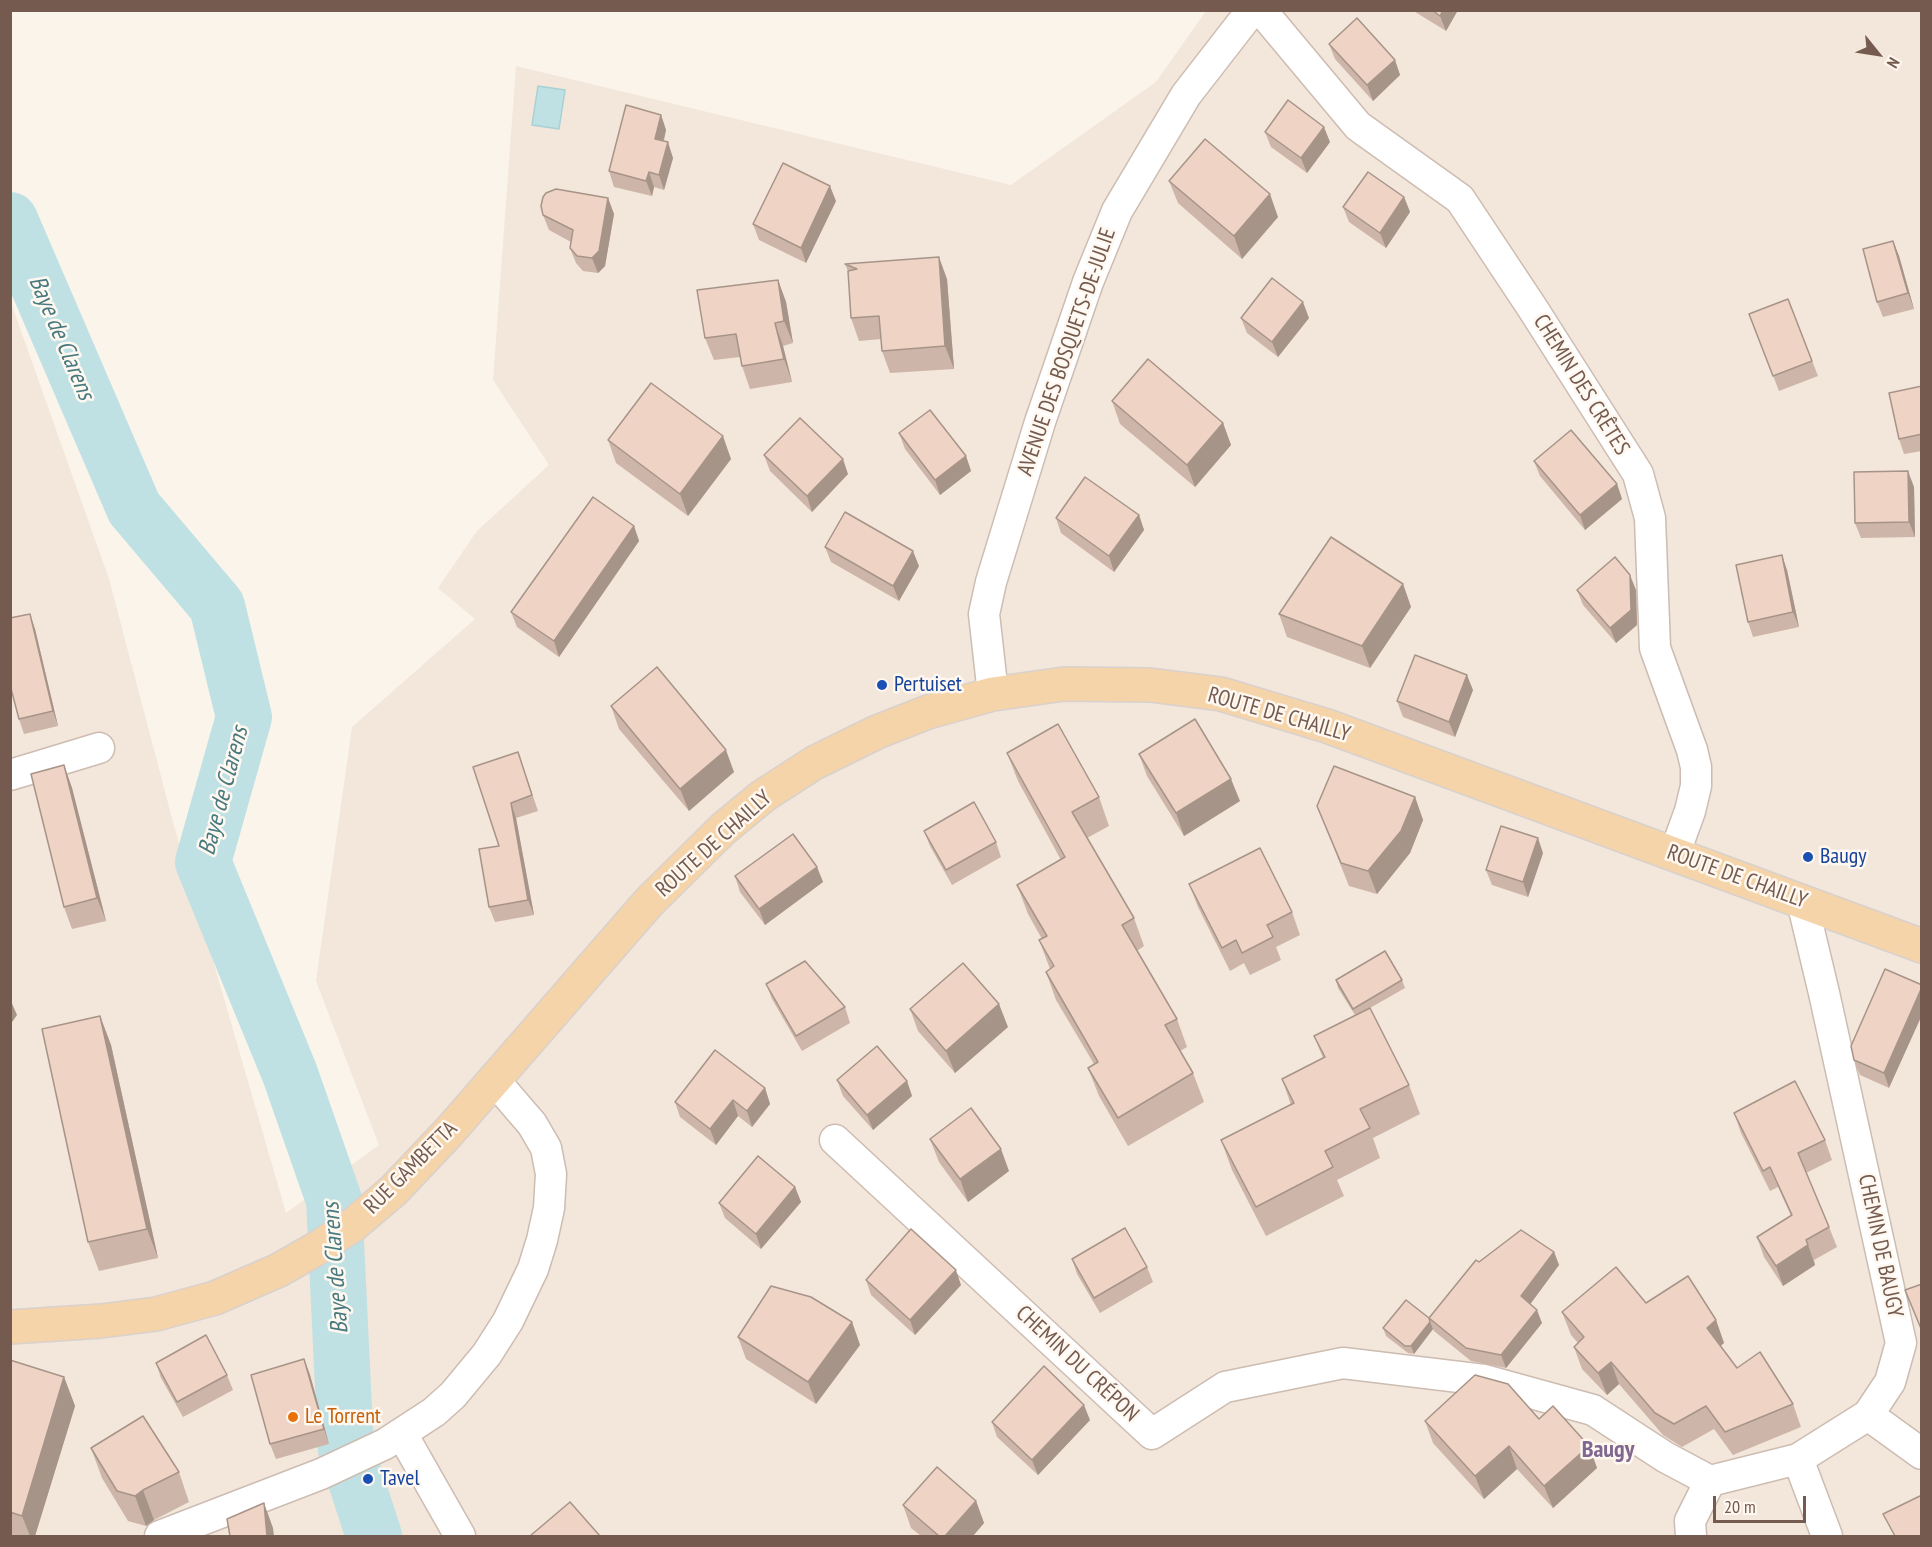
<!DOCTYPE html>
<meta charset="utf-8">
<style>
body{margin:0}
#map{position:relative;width:1932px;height:1547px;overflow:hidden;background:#fbf4eb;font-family:"PT Sans Narrow",sans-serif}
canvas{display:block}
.frame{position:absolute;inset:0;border:12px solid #755b4f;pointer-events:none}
.north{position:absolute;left:1848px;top:24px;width:60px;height:60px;-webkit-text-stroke:4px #fef8f1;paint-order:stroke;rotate:120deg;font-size:16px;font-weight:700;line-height:24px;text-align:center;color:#755b4f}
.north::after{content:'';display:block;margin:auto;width:21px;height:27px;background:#755b4f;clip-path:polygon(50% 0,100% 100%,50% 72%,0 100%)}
.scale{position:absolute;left:1713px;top:1496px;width:93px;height:27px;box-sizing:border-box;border:3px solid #755b4f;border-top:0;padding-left:8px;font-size:18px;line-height:21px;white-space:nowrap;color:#755b4f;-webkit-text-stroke:4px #fef8f1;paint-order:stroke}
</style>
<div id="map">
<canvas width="1932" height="1547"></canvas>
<div class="frame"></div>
<div class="north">N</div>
<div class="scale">20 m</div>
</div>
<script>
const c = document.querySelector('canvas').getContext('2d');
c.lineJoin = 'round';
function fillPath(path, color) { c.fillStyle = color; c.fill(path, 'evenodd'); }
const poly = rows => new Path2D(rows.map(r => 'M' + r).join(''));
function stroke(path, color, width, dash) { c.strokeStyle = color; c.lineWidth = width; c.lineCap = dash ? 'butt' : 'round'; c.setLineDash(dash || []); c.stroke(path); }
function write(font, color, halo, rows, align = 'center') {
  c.font = font + ' "PT Sans Narrow",sans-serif'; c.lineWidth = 5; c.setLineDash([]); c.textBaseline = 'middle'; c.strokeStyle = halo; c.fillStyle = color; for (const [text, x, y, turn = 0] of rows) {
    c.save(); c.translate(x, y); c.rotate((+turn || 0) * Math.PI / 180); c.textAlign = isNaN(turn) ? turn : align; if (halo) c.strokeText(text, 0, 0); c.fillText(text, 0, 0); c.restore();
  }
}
fillPath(poly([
 [1206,11,1921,11,1921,1536,11,1536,10,300,109,579,173,822,286,1213,379,1145,316,981,352,727,475,619,438,588,477,531,549,465,493,380,516,66,1011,185,1156,82]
]), '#f3e6da');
const water = poly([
 [538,86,565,90,559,129,532,125,538,86]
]);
fillPath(water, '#c0e1e4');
stroke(water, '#a7d1d5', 1.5);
stroke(poly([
 [10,220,134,508,217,606,244,717,203,862,290,1074,334,1200,346,1450,374,1536]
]), '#c0e1e4', 56);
const minor = poly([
 [1261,10,1358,126,1460,199,1533,309,1638,474,1650,518,1655,648,1692,750,1696,767,1696,786,1690,811,1674,855],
 [993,694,984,614,991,582,1040,422,1088,282,1117,211,1186,95,1252,10],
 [10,775,99,748],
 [835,1140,1152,1434,1225,1387,1343,1363,1484,1380,1593,1410,1665,1457,1710,1481,1690,1521,1691,1536],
 [1868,1415,1922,1454],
 [402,1434,460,1536],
 [1798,1459,1827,1536],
 [1710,1481,1798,1459,1868,1415,1890,1382,1901,1343,1824,993,1802,901],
 [160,1536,321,1474,385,1444,434,1412,453,1395,487,1354,508,1321,533,1269,542,1240,549,1208,551,1174,546,1148,532,1124,495,1081]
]);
const major = poly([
 [10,1327,101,1321,156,1314,215,1298,279,1270,316,1249,353,1225,393,1191,448,1133,649,902,723,829,763,796,814,763,877,732,928,712,993,694,1064,684,1150,685,1221,694,1327,726,1922,946]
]);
stroke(minor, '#cdbcb1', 33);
stroke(major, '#d8d1ce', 36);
stroke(minor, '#fff', 30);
stroke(major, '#f5d4a9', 33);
fillPath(poly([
 [1412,10,1458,10,1446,31],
 [1329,44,1395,60,1400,75,1373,101,1335,59],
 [661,115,666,130,664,141,673,158,664,190,654,187,652,196,614,187,609,171],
 [1265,132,1330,142,1307,173,1271,147],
 [1169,181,1278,217,1242,259,1178,203],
 [1404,197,1410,212,1386,248,1349,222,1343,207],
 [608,198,614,214,605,266,598,273,583,271,576,263,570,248,571,242,549,230,543,215],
 [836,201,806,263,759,240,753,224],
 [1893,241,1899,256,1914,309,1883,317,1877,302],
 [845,264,947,279,954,369,890,373,882,351,881,339,859,341,851,318,848,271],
 [778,280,786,302,793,343,783,346,792,382,750,389,742,366,740,357,714,360,705,338],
 [1788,299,1818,376,1779,391,1749,314],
 [1241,318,1309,318,1278,357,1247,333],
 [1922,386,1922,451,1904,454,1899,439],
 [1112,401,1223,423,1231,445,1195,487,1120,424],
 [899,433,966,456,971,471,940,495,905,449],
 [608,440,731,459,688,516,616,463],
 [764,455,848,474,812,512,770,471],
 [1534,461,1617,484,1622,499,1585,530,1540,476],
 [1914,487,1915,537,1861,538,1855,523],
 [1139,515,1144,530,1114,572,1061,533,1056,518],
 [634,526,639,541,559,657,517,627,511,612],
 [825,547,919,566,899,601,831,562],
 [1787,570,1799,627,1753,637,1748,622],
 [1403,584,1411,607,1370,668,1287,637,1279,614],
 [1577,590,1636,590,1637,625,1616,643,1583,605],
 [35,629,58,726,24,734,19,719],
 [1473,690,1455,737,1403,717,1397,701],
 [611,706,734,772,689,811,619,729],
 [518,752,538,811,516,818,534,915,495,922,489,907,499,846],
 [1007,753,1099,797,1109,826,1087,838,1134,918,1144,946,1137,951,1177,1019,1187,1047,1180,1051,1193,1073,1204,1102,1128,1146,1099,1096,1088,1068,1094,1064,1056,1000,1046,972,1050,969,1039,940,1042,939,1028,914,1017,885,1061,860,1018,781],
 [1139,754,1240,801,1184,836,1147,776],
 [64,765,72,788,106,921,72,929,64,907],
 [1415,797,1423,820,1410,853,1377,894,1349,886,1317,806],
 [924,831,996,842,1001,857,952,885,930,846],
 [1543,853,1528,897,1492,885,1486,870],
 [817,867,823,882,765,925,740,892,735,876],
 [1189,884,1292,912,1300,935,1276,947,1281,960,1250,975,1244,963,1230,971,1198,907],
 [1885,969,1889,1088,1860,1075,1854,1060],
 [1336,980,1402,980,1405,988,1370,1008,1409,1085,1420,1114,1373,1138,1380,1158,1337,1180,1344,1196,1266,1236,1232,1170,1221,1140,1291,1105,1282,1079,1323,1058,1314,1036,1355,1015,1338,988],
 [766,984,845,1007,850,1023,802,1051,772,999],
 [910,1009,1008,1027,955,1073,918,1031],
 [100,1016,111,1045,158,1258,99,1271,88,1242],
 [837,1080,907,1081,912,1096,873,1130,843,1096],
 [765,1088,770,1104,752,1127,738,1116,716,1145,680,1117,675,1102],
 [1734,1113,1825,1140,1832,1160,1806,1173,1829,1227,1837,1247,1814,1260,1815,1265,1783,1286,1764,1257,1757,1237,1791,1216,1778,1187,1770,1191,1741,1133],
 [930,1139,1009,1171,968,1202,939,1162],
 [795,1187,801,1202,761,1249,725,1218,719,1203],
 [1554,1252,1559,1265,1530,1304,1542,1323,1506,1368,1471,1361,1434,1331,1433,1329,1414,1354,1408,1353,1386,1336,1383,1328,1429,1318,1479,1262],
 [1072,1259,1147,1267,1153,1282,1100,1313,1077,1274],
 [866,1280,961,1285,915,1335,871,1295],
 [1646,1303,1716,1320,1724,1343,1720,1346,1737,1368,1793,1404,1801,1427,1733,1455,1714,1429,1682,1447,1663,1435,1619,1384,1607,1395,1582,1369,1574,1347,1578,1343,1571,1335,1562,1312],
 [852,1322,860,1345,816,1404,746,1359,738,1337],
 [304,1359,310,1375,329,1444,276,1459,270,1444],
 [10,1360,64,1377,75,1406,35,1536,10,1536],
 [156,1363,227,1375,233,1390,183,1417,161,1378],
 [1539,1419,1589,1446,1597,1468,1553,1508,1517,1469,1484,1499,1433,1443,1425,1421],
 [1090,1420,1038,1475,997,1437,992,1422],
 [91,1448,179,1472,189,1502,154,1520,146,1526,128,1521,102,1478],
 [976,1501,984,1523,973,1536,921,1536,911,1528,903,1505]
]), '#ceb5a9');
fillPath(poly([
 [1443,10,1458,10,1446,31,1440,16],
 [1395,60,1400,75,1373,101,1367,85],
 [661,115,666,130,660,154,655,139],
 [1324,127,1330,142,1307,173,1301,158],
 [668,142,673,158,664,190,659,175],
 [649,172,654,187,652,196,646,181],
 [830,186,836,201,806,263,801,248],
 [1270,194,1278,217,1242,259,1234,236],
 [1404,197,1410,212,1386,248,1380,233],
 [608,198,614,214,605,266,598,273,592,258],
 [1893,241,1899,256,1914,309,1908,293],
 [939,257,947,279,954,369,945,346],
 [778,280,786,302,793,343,784,321],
 [1303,302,1309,318,1278,357,1272,342],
 [775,323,783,346,792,382,784,359],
 [1223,423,1231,445,1195,487,1187,465],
 [723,436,731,459,688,516,680,494],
 [966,456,971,471,940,495,935,480],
 [843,459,848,474,812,512,807,496],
 [1908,471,1914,487,1915,537,1909,522],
 [1617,484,1622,499,1585,530,1580,515],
 [1139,515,1144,530,1114,572,1109,556],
 [634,526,639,541,559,657,554,641],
 [913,551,919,566,899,601,893,586],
 [1782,555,1787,570,1799,627,1793,612],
 [1630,575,1636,590,1637,625,1616,643,1610,628],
 [1403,584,1411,607,1370,668,1362,646],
 [30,614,35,629,58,726,53,711],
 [1467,675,1473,690,1455,737,1449,722],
 [726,750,734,772,689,811,680,789],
 [64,765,72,788,106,921,97,898],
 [1231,779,1240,801,1184,836,1176,813],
 [1415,797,1423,820,1410,853,1377,894,1368,871],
 [511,803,516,818,534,915,528,900],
 [1538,838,1543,853,1528,897,1523,882],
 [817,867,823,882,765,925,759,909],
 [1922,987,1922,1015,1889,1088,1884,1073],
 [10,999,17,1015,10,1025],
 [999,1004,1008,1027,955,1073,946,1051],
 [100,1016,111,1045,158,1258,147,1229],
 [907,1081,912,1096,873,1130,867,1115],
 [765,1088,770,1104,752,1127,747,1111],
 [733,1100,738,1116,716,1145,710,1129],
 [1001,1149,1009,1171,968,1202,960,1179],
 [795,1187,801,1202,761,1249,756,1234],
 [1808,1245,1815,1265,1783,1286,1776,1266],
 [1554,1252,1559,1265,1526,1310,1521,1296],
 [956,1270,961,1285,915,1335,910,1320],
 [1537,1310,1542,1323,1506,1368,1501,1355],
 [1716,1320,1724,1343,1715,1351,1707,1328],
 [852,1322,860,1345,816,1404,808,1382],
 [1430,1322,1433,1329,1414,1354,1411,1346],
 [304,1359,310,1375,329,1444,324,1429],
 [1611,1362,1619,1384,1607,1395,1598,1373],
 [64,1377,75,1406,35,1536,30,1536,22,1516],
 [1084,1405,1090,1420,1038,1475,1032,1460],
 [1509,1446,1517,1469,1484,1499,1475,1476],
 [1589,1446,1597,1468,1553,1508,1544,1486],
 [143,1490,154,1520,146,1526,135,1496],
 [976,1501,984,1523,973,1536,945,1536],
 [264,1503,273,1528,274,1536,267,1536]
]), '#a79489');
const building = poly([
 [1432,10,1443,10,1440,16,1432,10],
 [1357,18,1395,60,1367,85,1329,44,1357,18],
 [1288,100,1324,127,1301,158,1265,132,1288,100],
 [626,105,661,115,655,139,668,142,659,175,649,172,646,181,609,171,626,105],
 [1205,139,1270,194,1234,236,1169,181,1205,139],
 [783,163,830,186,801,248,753,224,783,163],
 [1368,172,1404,197,1380,233,1343,207,1368,172],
 [556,189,608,198,599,251,592,258,577,256,570,248,573,230,543,215,541,206,543,197,546,193,556,189],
 [1893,241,1908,293,1877,302,1863,249,1893,241],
 [939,257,945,346,882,351,879,316,851,318,848,271,857,269,845,264,939,257],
 [1272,278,1303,302,1272,342,1241,318,1272,278],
 [778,280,784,321,775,323,784,359,742,366,736,334,705,338,697,290,778,280],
 [1788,299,1812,361,1773,376,1749,314,1788,299],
 [1148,359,1223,423,1187,465,1112,401,1148,359],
 [651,383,723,436,680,494,608,440,651,383],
 [1922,386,1922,434,1899,439,1889,393,1922,386],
 [930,410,966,456,935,480,899,433,930,410],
 [800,418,843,459,807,496,764,455,800,418],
 [1571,430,1617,484,1580,515,1534,461,1571,430],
 [1908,471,1909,522,1855,523,1854,472,1908,471],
 [1085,477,1139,515,1109,556,1056,518,1085,477],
 [593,497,634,526,554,641,511,612,593,497],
 [845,512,913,551,893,586,825,547,845,512],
 [1331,537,1403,584,1362,646,1279,614,1331,537],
 [1782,555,1793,612,1748,622,1736,565,1782,555],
 [1615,557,1630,575,1631,610,1610,628,1577,590,1615,557],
 [30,614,53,711,19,719,10,685,10,618,30,614],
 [1415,655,1467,675,1449,722,1397,701,1415,655],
 [657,667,726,750,680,789,611,706,657,667],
 [1195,719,1231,779,1176,813,1139,754,1195,719],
 [1058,724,1099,797,1072,812,1134,918,1122,925,1177,1019,1165,1025,1193,1073,1118,1118,1088,1068,1098,1062,1046,972,1054,966,1039,940,1047,936,1017,885,1065,857,1007,753,1058,724],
 [518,752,532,795,511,803,528,900,489,907,479,849,499,846,473,767,518,752],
 [64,765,97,898,64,907,31,774,64,765],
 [1334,766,1415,797,1401,831,1368,871,1341,863,1317,806,1334,766],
 [974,802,996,842,946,870,924,831,974,802],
 [1501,826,1538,838,1523,882,1486,870,1501,826],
 [793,834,817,867,759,909,735,876,793,834],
 [1260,848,1292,912,1267,925,1273,937,1242,953,1236,940,1222,948,1189,884,1260,848],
 [1385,951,1402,980,1353,1009,1336,980,1385,951],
 [805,961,845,1007,796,1036,766,984,805,961],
 [963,963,999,1004,946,1051,910,1009,963,963],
 [1885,969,1922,985,1922,987,1884,1073,1854,1060,1851,1046,1885,969],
 [1370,1008,1409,1085,1360,1109,1370,1128,1325,1151,1333,1167,1256,1207,1221,1140,1294,1103,1282,1079,1325,1057,1314,1036,1370,1008],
 [100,1016,147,1229,88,1242,42,1029,100,1016],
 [877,1046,907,1081,867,1115,837,1080,877,1046],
 [715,1050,765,1088,747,1111,733,1100,710,1129,675,1102,715,1050],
 [1795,1081,1825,1140,1798,1153,1829,1227,1806,1240,1808,1245,1776,1266,1757,1237,1792,1215,1770,1167,1763,1171,1734,1113,1795,1081],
 [971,1108,1001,1149,960,1179,930,1139,971,1108],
 [758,1156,795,1187,756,1234,719,1203,758,1156],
 [1125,1228,1147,1267,1094,1298,1072,1259,1125,1228],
 [911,1229,956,1270,910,1320,866,1280,911,1229],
 [1521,1230,1554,1252,1521,1296,1537,1310,1501,1355,1466,1348,1429,1318,1476,1260,1479,1262,1521,1230],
 [1616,1267,1646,1303,1688,1276,1716,1320,1707,1328,1737,1368,1760,1352,1793,1404,1725,1432,1706,1406,1674,1424,1655,1413,1611,1362,1598,1373,1574,1347,1584,1337,1562,1312,1616,1267],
 [1922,1284,1922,1331,1905,1290,1922,1284],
 [771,1286,811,1297,852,1322,808,1382,738,1337,771,1286],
 [1406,1300,1429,1318,1430,1322,1411,1346,1405,1346,1383,1328,1406,1300],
 [206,1335,227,1375,177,1402,156,1363,206,1335],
 [304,1359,324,1429,270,1444,251,1375,304,1359],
 [10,1360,64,1377,22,1516,10,1512,10,1360],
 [1044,1366,1084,1405,1032,1460,992,1422,1044,1366],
 [1475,1375,1508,1384,1539,1419,1553,1406,1589,1446,1544,1486,1509,1446,1475,1476,1425,1421,1475,1375],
 [143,1416,179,1472,143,1490,135,1496,117,1491,91,1448,143,1416],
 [937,1467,976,1501,945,1536,939,1536,903,1505,937,1467],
 [1922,1495,1922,1536,1895,1536,1883,1514,1922,1495],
 [570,1502,600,1536,530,1536,570,1502],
 [264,1503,267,1536,230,1536,227,1519,264,1503]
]);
fillPath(building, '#efd3c4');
stroke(building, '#a79489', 1.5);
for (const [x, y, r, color] of [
 [882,685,6,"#1a4fb4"],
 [1808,857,6,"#1a4fb4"],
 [293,1417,6,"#e8710a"],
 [368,1479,6,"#1a4fb4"]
]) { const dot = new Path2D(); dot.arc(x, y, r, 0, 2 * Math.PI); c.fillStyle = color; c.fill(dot); stroke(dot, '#fef8f1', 2); }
write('22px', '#755b4f', '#fef8f1', [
 ["AVENUE DES BOSQUETS-DE-JULIE",1067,352,-71],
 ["CHEMIN DES CRÊTES",1581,385,58],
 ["ROUTE DE CHAILLY",1279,715,16],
 ["ROUTE DE CHAILLY",714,844,-42],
 ["ROUTE DE CHAILLY",1737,877,20],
 ["RUE GAMBETTA",411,1168,-45],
 ["CHEMIN DE BAUGY",1880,1246,78],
 ["CHEMIN DU CRÉPON",1077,1364,43]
]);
write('22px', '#164399', '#fef8f1', [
 ["Pertuiset",894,685],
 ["Baugy",1820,857],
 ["Tavel",380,1479]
], 'left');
write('22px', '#c56008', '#fef8f1', [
 ["Le Torrent",305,1417]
], 'left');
write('italic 24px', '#47797f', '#fef8f1', [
 ["Baye de Clarens",61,338,67],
 ["Baye de Clarens",224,791,-75],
 ["Baye de Clarens",336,1268,-94]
]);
write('bold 24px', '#806790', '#fef8f1', [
 ["Baugy",1608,1450]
]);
</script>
